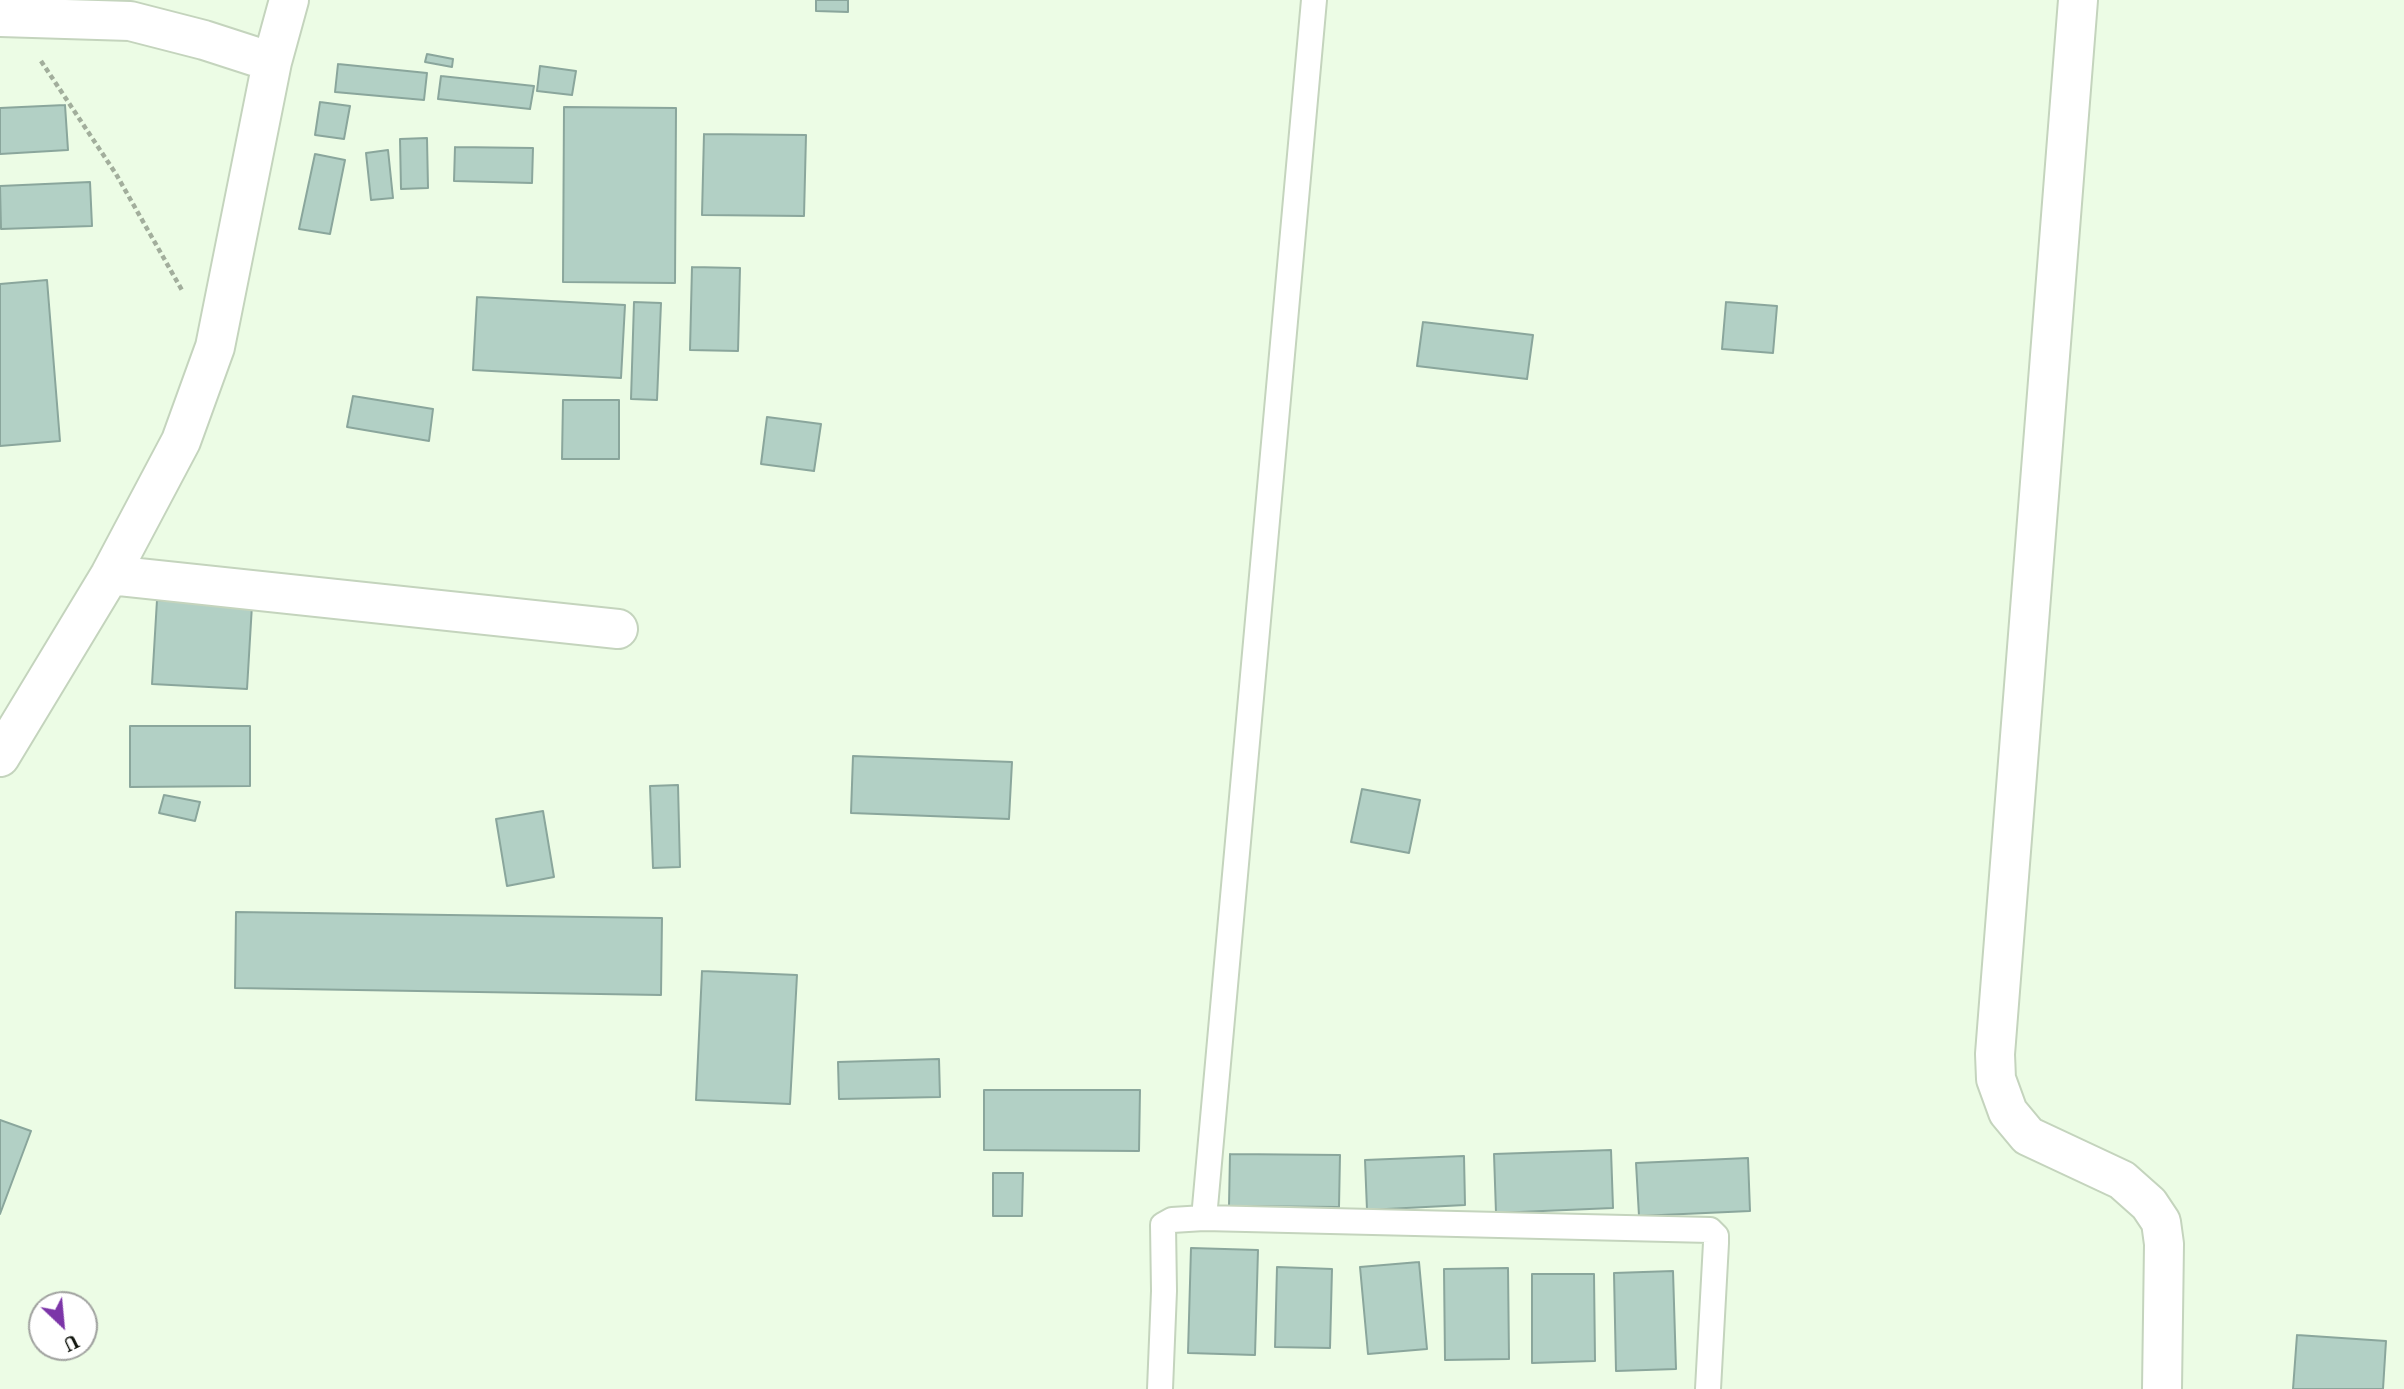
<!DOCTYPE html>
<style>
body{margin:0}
#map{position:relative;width:2404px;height:1389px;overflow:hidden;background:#ecfce5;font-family:"Noto Serif",serif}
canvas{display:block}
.north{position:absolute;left:28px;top:1291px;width:70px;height:70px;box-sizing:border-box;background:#fff;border:2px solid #a0a29f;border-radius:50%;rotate:154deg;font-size:19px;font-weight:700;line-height:28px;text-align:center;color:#11160e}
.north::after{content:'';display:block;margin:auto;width:24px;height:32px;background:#7c35a8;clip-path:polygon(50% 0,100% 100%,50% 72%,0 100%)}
</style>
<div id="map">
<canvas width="2404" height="1389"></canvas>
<div class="north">U</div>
</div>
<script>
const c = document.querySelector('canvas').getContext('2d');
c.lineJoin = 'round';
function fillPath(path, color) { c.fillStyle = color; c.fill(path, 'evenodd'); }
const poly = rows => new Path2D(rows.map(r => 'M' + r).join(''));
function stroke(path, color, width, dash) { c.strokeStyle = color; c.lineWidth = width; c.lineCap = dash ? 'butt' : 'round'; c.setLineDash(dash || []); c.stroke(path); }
const building = poly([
 [816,0,848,0,848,12,816,11,816,0],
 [427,54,453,59,452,67,425,62,427,54],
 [338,64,427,73,424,100,335,92,338,64],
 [540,66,576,71,572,95,537,91,540,66],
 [441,76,534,86,530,109,438,99,441,76],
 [320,102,350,106,344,139,315,135,320,102],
 [65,105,68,150,0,154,0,108,65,105],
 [564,107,676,108,675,283,563,282,564,107],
 [704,134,806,135,804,216,702,215,704,134],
 [427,138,428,188,401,189,400,139,427,138],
 [455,147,533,148,532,183,454,181,455,147],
 [388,150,393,198,371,200,366,153,388,150],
 [315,154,345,160,330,234,299,229,315,154],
 [90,182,92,226,1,229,0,186,90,182],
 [692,267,740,268,738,351,690,350,692,267],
 [47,280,60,441,0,446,0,284,47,280],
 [477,297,625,305,621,378,473,370,477,297],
 [634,302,661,303,657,400,631,399,634,302],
 [1726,302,1777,306,1773,353,1722,349,1726,302],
 [1423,322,1533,335,1527,379,1417,366,1423,322],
 [353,396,433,409,429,441,347,427,353,396],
 [563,400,619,400,619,459,562,459,563,400],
 [767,417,821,424,814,471,761,464,767,417],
 [157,600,252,605,247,689,152,684,157,600],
 [130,726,250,726,250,786,130,787,130,726],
 [853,756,1012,762,1009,819,851,813,853,756],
 [678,785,680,867,653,868,650,786,678,785],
 [1362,789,1420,800,1409,853,1351,842,1362,789],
 [164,795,200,802,195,821,159,813,164,795],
 [543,811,554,877,507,886,496,819,543,811],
 [236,912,662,918,661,995,235,988,236,912],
 [702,971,797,975,790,1104,696,1100,702,971],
 [939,1059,940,1097,839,1099,838,1062,939,1059],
 [984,1090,1140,1090,1139,1151,984,1150,984,1090],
 [0,1120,31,1131,0,1214,0,1120],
 [1611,1150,1613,1208,1496,1213,1494,1154,1611,1150],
 [1230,1154,1340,1155,1339,1207,1229,1206,1230,1154],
 [1464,1156,1465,1205,1367,1210,1365,1160,1464,1156],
 [1748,1158,1750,1211,1639,1216,1636,1163,1748,1158],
 [993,1173,1023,1173,1022,1216,993,1216,993,1173],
 [1191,1248,1258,1250,1255,1355,1188,1353,1191,1248],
 [1419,1262,1427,1349,1368,1354,1360,1267,1419,1262],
 [1277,1267,1332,1269,1330,1348,1275,1347,1277,1267],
 [1508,1268,1509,1359,1445,1360,1444,1269,1508,1268],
 [1673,1271,1676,1369,1616,1371,1614,1273,1673,1271],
 [1532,1274,1594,1274,1595,1361,1532,1363,1532,1274],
 [2297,1335,2386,1341,2383,1389,2293,1389,2297,1335]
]);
fillPath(building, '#b2d0c5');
stroke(building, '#8aa69c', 2);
const lane = poly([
 [1204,1218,1314,0],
 [1160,1389,1164,1291,1163,1225,1172,1220,1204,1218,1710,1230,1716,1236,1716,1243,1708,1389]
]);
const street = poly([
 [2078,0,1995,1054,1996,1079,2008,1112,2028,1136,2122,1180,2149,1204,2161,1222,2164,1244,2162,1389],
 [0,17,130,21,204,40,272,62],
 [110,575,618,629],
 [0,757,110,575,181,441,215,347,272,62,289,0]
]);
stroke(lane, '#c4d4bd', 28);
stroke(street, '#c4d4bd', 42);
stroke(poly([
 [41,61,116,174,183,292]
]), '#a2ae9c', 4.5, [5, 3.5]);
stroke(lane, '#fff', 24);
stroke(street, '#fff', 38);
</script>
